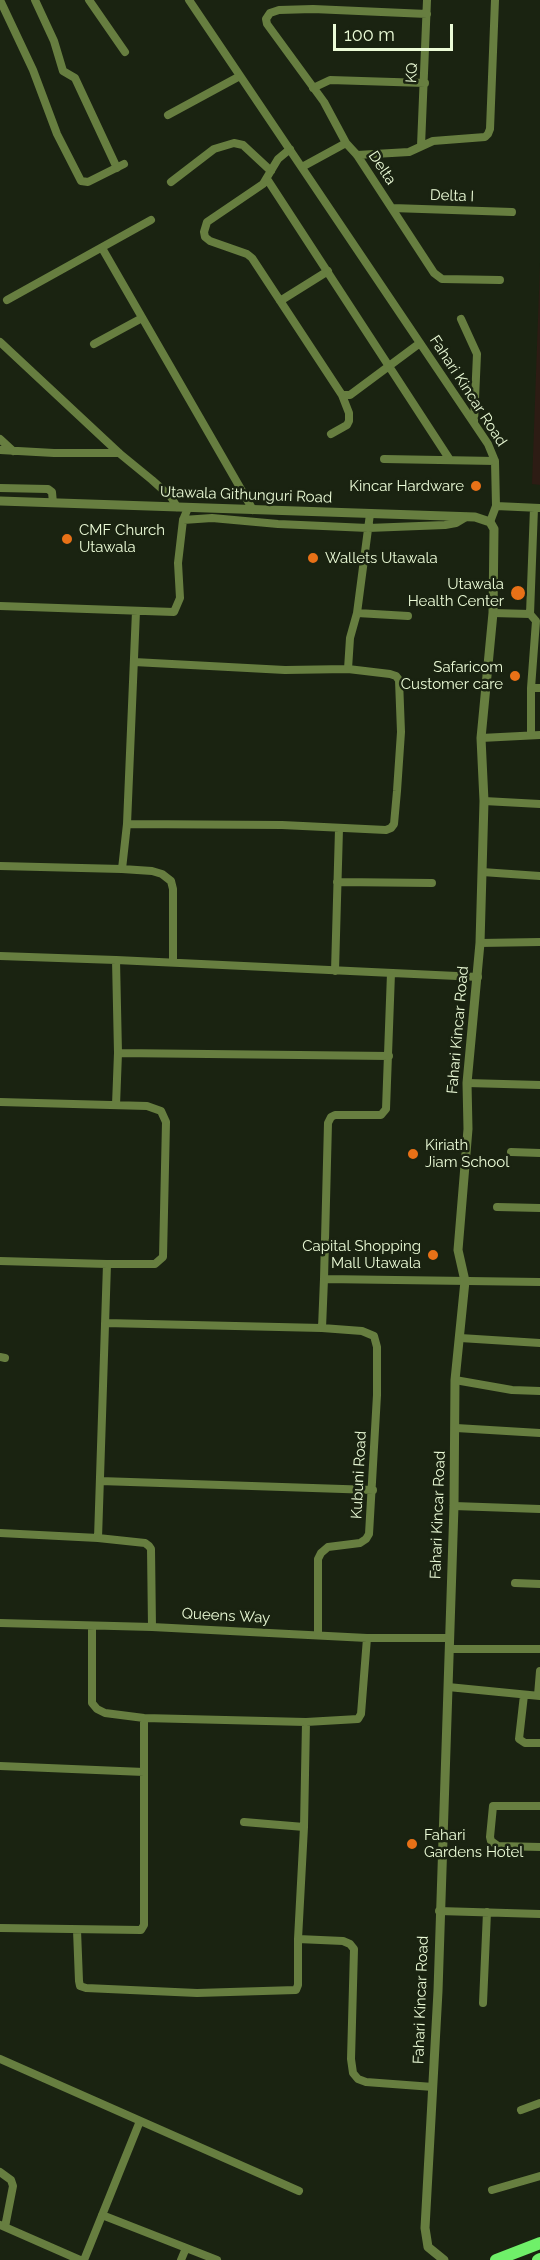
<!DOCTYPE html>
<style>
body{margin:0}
#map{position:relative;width:540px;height:2260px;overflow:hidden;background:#1a2311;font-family:Raleway,sans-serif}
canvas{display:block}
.scale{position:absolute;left:333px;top:24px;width:120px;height:27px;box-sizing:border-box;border:3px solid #ebfbd7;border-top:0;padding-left:8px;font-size:18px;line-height:21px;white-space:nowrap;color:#ebfbd7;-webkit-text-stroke:4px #1a2311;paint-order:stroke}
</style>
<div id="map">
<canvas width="540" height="2260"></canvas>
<div class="scale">100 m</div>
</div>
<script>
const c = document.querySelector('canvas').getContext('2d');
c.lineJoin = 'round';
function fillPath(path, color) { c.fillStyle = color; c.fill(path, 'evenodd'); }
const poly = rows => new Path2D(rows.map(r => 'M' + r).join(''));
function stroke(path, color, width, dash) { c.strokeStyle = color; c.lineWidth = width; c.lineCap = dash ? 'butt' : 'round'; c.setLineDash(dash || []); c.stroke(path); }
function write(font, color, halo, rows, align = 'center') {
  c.font = font + ' Raleway,sans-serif'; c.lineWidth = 5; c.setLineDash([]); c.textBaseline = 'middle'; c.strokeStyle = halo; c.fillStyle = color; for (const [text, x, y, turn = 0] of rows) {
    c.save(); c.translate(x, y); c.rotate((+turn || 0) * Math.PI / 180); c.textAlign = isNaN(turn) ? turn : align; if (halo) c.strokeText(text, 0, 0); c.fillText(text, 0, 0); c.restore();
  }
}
fillPath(poly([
 [540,263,540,485,532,484]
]), '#2d1c14');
stroke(poly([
 [0,0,33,70,57,134,81,181,88,182,124,164],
 [35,0,54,41,63,71,75,78,117,168],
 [89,0,125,52],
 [189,0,488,444,495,461,496,506,490,522],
 [427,14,313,9,279,10,270,13,266,19,267,24,324,102,346,143,357,155,434,273,442,279,500,280],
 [313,88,330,80,425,83],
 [168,115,240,76],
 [421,146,427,0],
 [290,149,278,159,263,184,207,222,204,232,205,237,210,241,247,254,252,258,342,395,350,395,420,343],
 [357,155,409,152,433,141,485,137,488,134,490,129,495,0],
 [302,167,346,143],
 [267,179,450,460],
 [171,182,214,149,234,143,243,145,271,171],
 [392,208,512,212],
 [102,248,253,510],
 [7,300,151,220],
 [280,301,328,271],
 [461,319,477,354,474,422],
 [0,342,119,453,152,480,171,497,177,507],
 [94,344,142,318],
 [331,434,347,425,349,421,349,413,342,395],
 [0,439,13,451],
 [0,450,54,453,119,453],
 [384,459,495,461],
 [0,488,48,489,52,492,53,503],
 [496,506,540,508],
 [183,520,212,518,278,524,368,528,445,525,456,523,466,517],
 [0,606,174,612,180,598,178,563,183,520,188,508],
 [357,613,370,514],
 [493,613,530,614],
 [134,662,285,670,348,669],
 [531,688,540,688],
 [531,734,531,688,536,621,530,614,534,508],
 [481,738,540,735],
 [484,801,540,804],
 [127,824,282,825,386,830,391,828,394,824,397,791,401,732,399,680,396,676,390,674,348,669,350,638,357,613,408,616],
 [0,866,122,869,127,824,136,611],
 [122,869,152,871,162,874,171,881,173,889,173,962],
 [482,872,540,876],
 [337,882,432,883],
 [480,943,540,942],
 [0,956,116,960],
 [335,971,339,829],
 [118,1053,389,1056],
 [467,1083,540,1085],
 [0,1102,147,1106,161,1111,166,1122,163,1257,155,1264,107,1264],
 [116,1105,118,1053,116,960,478,977],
 [511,1152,540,1153],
 [497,1207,540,1208],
 [0,1261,107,1264,98,1538],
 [324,1279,328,1123,331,1117,335,1115,381,1115,386,1109,391,973],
 [105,1323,322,1328,324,1279,540,1282],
 [460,1338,540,1343],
 [0,1357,5,1358],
 [455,1380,512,1390,540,1391],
 [456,1428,540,1433],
 [100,1481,373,1490],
 [454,1506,540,1509],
 [0,1533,98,1538,145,1543,149,1546,151,1549,152,1627],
 [515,1583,540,1584],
 [0,1623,152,1627,367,1638,450,1638],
 [92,1627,92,1703,97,1709,105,1713,144,1718,306,1722,358,1719,361,1714,367,1638],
 [318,1634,318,1559,321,1553,328,1547,360,1543,366,1539,369,1534,377,1395,377,1347,374,1336,362,1331,322,1328],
 [449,1649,540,1649],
 [448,1687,540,1696],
 [524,1695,519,1739,525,1743,540,1743],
 [538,1695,540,1671],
 [0,1766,144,1772],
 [540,1806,493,1806,490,1837,491,1841,498,1846,540,1847],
 [244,1822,304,1827],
 [439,1911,540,1914],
 [0,1928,141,1930,144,1925,144,1718],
 [77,1930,79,1981,80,1986,86,1988,197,1993,296,1990,298,1985,298,1939,304,1827,306,1722],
 [298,1939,343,1941,350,1944,354,1949,351,2059,353,2073,358,2079,366,2082,433,2087],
 [483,2003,487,1912],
 [0,2059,299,2191],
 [521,2110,540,2103],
 [0,2172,11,2180,13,2186,5,2227],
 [492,2190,540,2176],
 [102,2215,217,2260],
 [0,2225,80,2260],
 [84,2260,140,2121],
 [181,2260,186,2248]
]), '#677e40', 8);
stroke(poly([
 [0,501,475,517,490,522,494,529,493,613,481,738,484,801,480,943,467,1083,468,1129,458,1250,465,1281,455,1380,454,1506,438,1991,425,2228,428,2247,444,2260]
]), '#677e40', 9);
stroke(poly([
 [496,2260,540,2243],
 [538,2260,540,2259]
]), '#6ff069', 12);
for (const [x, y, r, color] of [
 [476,486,6,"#e87117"],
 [67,539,6,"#e87117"],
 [313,558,6,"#e87117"],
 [518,593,8,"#e87117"],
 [515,676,6,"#e87117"],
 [413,1154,6,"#e87117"],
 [433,1255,6,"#e87117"],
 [412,1844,6,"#e87117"]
]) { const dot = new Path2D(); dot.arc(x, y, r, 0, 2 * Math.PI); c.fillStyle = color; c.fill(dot); stroke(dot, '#1a2311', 2); }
write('15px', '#ebfbd7', '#1a2311', [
 ["KQ",412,73,-87],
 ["Delta",382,168,56],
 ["Delta I",452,196,2],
 ["Fahari Kincar Road",468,391,57],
 ["Utawala Githunguri Road",246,495,2],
 ["Fahari Kincar Road",458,1030,-85],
 ["Kubuni Road",359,1475,-87],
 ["Fahari Kincar Road",438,1515,-88],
 ["Queens Way",226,1616,3],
 ["Fahari Kincar Road",421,2000,-88]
]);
write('15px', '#ebfbd7', '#1a2311', [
 ["Kincar Hardware",464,486],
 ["CMF Church",79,530,"left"],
 ["Utawala",79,547,"left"],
 ["Wallets Utawala",325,558,"left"],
 ["Utawala",504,584],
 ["Health Center",504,601],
 ["Safaricom",503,667],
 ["Customer care",503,684],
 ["Kiriath",425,1145,"left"],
 ["Jiam School",425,1162,"left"],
 ["Capital Shopping",421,1246],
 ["Mall Utawala",421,1263],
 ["Fahari",424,1835,"left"],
 ["Gardens Hotel",424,1852,"left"]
], 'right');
</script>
